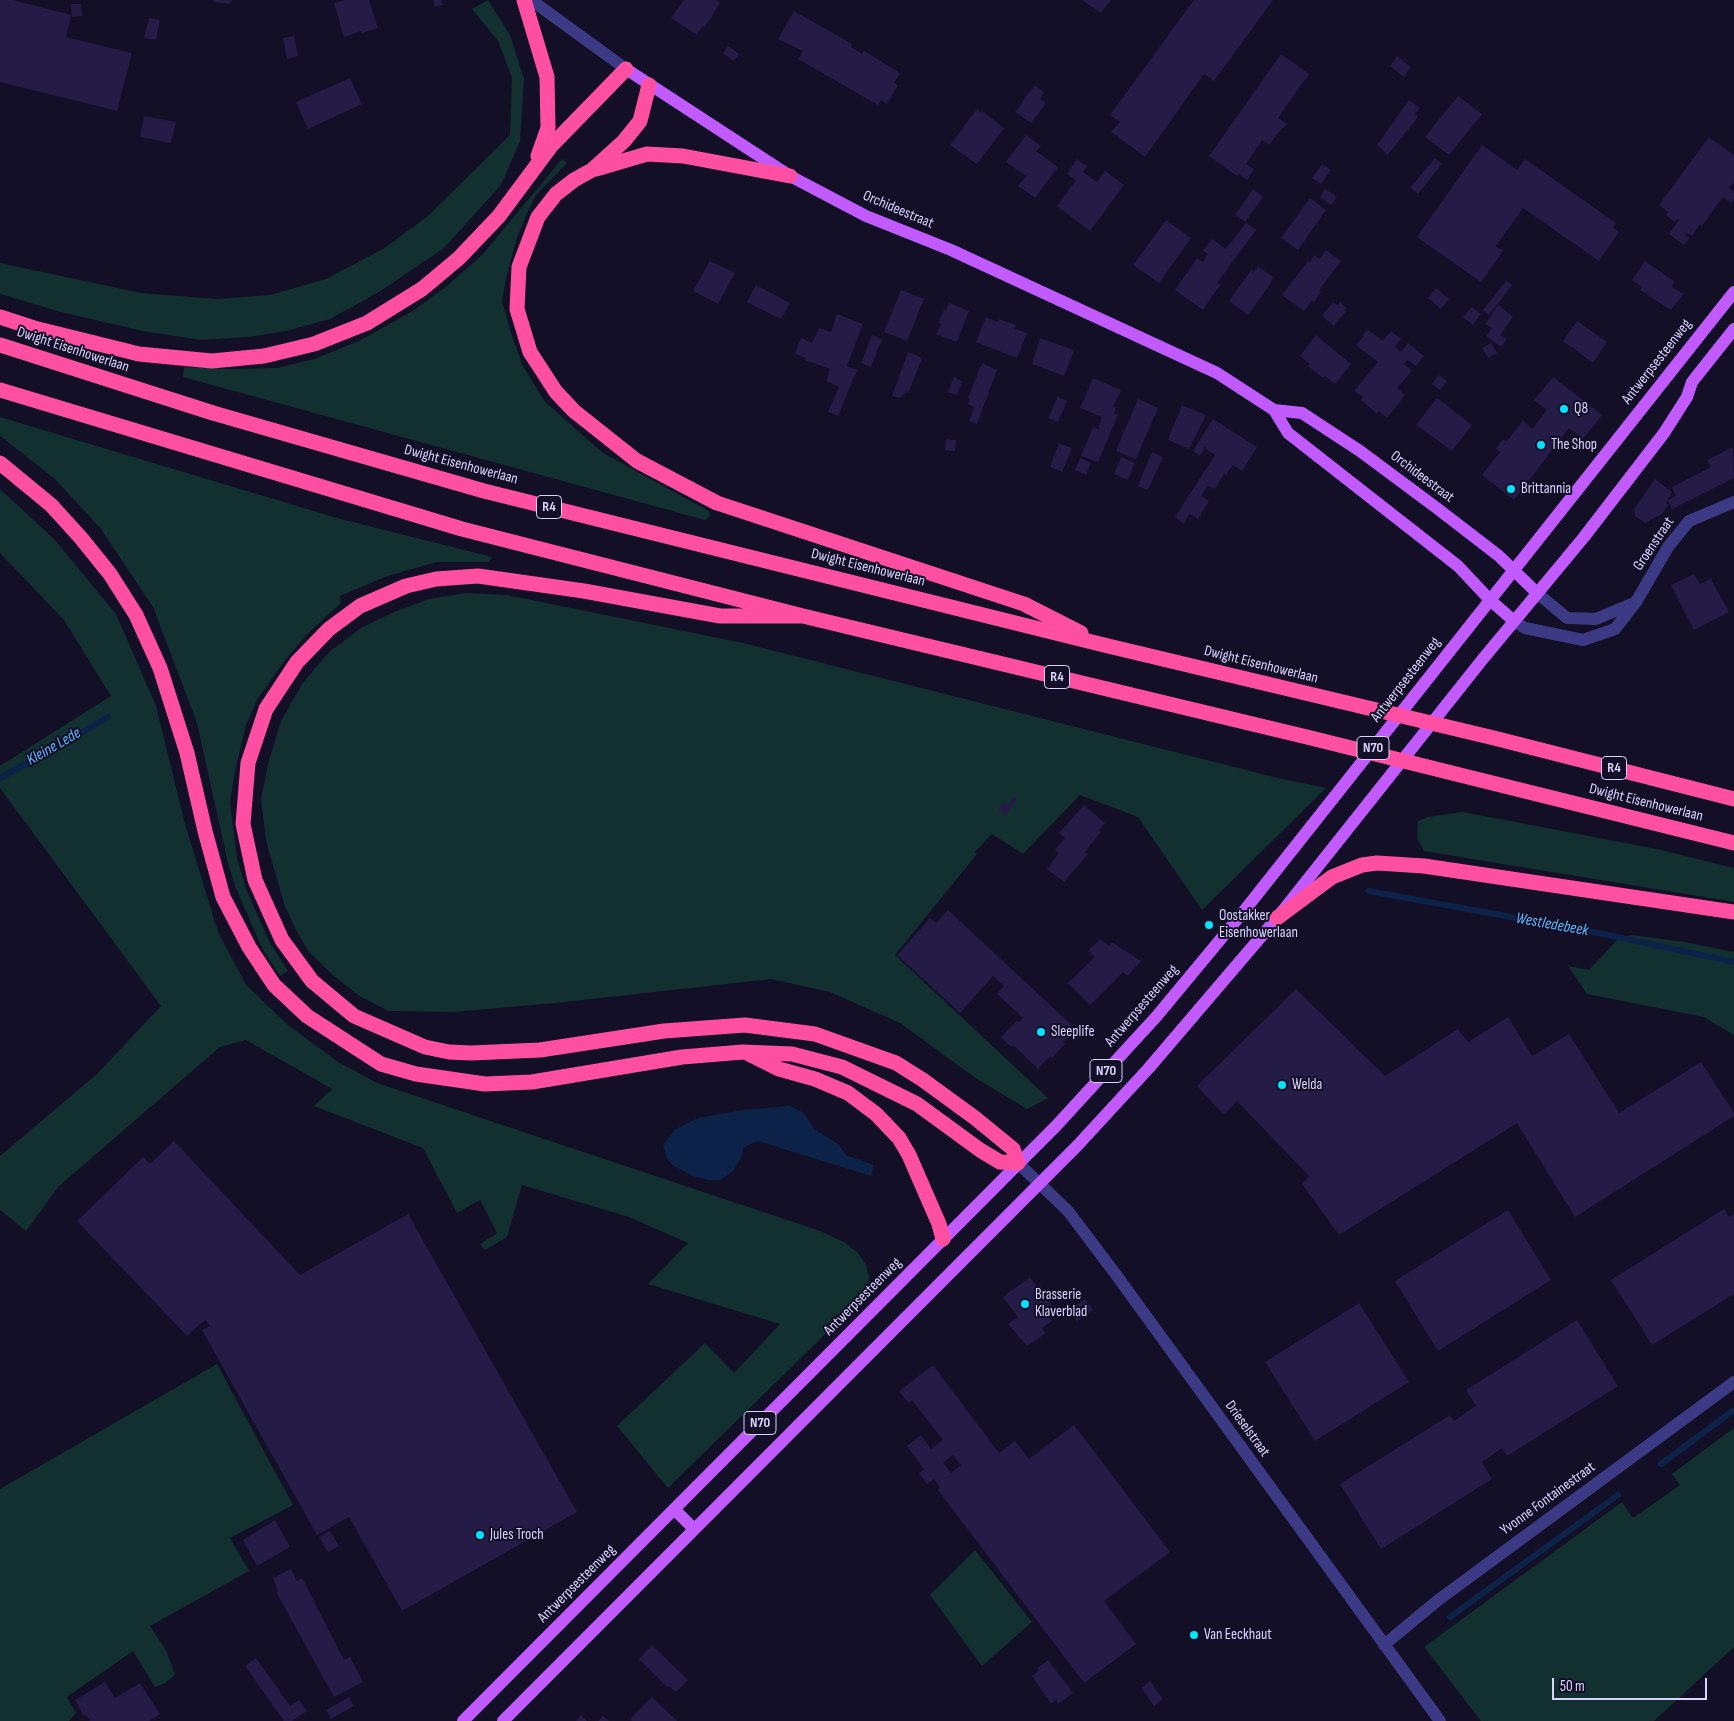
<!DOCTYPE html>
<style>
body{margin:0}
#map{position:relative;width:1734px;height:1721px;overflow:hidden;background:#130f26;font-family:"Sofia Sans Condensed",sans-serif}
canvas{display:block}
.scale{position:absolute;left:1552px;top:1678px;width:155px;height:22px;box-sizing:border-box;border:2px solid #d9d4ff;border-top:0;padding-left:6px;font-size:15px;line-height:18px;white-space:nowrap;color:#d9d4ff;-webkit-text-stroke:4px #130f26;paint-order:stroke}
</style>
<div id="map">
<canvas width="1734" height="1721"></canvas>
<div class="scale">50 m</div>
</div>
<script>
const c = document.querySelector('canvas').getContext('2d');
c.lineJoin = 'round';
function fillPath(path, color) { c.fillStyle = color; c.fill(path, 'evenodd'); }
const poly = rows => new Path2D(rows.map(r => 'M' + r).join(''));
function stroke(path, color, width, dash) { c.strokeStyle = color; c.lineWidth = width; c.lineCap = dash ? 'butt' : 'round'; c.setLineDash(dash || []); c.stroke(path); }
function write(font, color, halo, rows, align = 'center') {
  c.font = font + ' "Sofia Sans Condensed",sans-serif'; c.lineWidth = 4; c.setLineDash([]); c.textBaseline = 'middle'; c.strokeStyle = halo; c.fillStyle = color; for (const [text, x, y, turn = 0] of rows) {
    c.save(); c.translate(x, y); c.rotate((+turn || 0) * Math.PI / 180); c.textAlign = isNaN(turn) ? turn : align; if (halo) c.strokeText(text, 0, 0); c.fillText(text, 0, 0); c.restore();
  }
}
fillPath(poly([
 [488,0,510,35,524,79,520,141,501,185,444,248,379,292,330,319,286,331,249,337,201,340,143,331,61,312,0,294,0,263,141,293,217,299,270,295,326,279,383,249,428,216,510,135,512,78,498,41,472,9],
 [562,159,567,163,536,195,529,209,517,237,506,279,502,301,511,333,523,366,545,402,603,453,709,511,710,516,705,520,183,377,184,367,233,369,277,368,314,359,359,341,414,310,447,286,482,255],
 [0,417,337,518,492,557,489,562,437,562,387,576,340,596,341,603,305,636,283,663,257,700,246,725,235,771,230,803,237,858,246,889,269,941,288,971,280,976,262,948,235,886,227,859,197,723,153,607,101,529,55,479,0,436],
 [0,489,55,540,116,614,156,706,185,824,218,932,246,985,288,1025,338,1062,377,1083,820,1231,844,1242,857,1252,866,1265,869,1276,867,1290,858,1302,668,1488,617,1426,705,1343,734,1373,780,1324,648,1284,688,1243,629,1217,522,1185,507,1237,485,1250,480,1244,497,1233,480,1200,457,1213,423,1148,314,1106,332,1089,246,1040,220,1047,59,1186,26,1231,0,1210,0,1156,97,1074,161,1006,0,788,0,766,111,696,64,620,0,553],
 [466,593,507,595,743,643,1278,778,1326,788,1202,910,1138,817,1080,795,1023,854,992,834,975,852,977,854,895,955,1048,1098,1027,1109,974,1077,900,1023,830,992,771,979,555,1003,453,1012,389,1011,361,997,333,975,309,952,296,930,284,904,266,841,261,799,268,764,281,721,302,684,329,652,361,628,394,612,429,599],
 [1463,812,1657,849,1734,868,1734,902,1424,851,1417,838,1418,821,1428,817],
 [1632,935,1684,942,1734,952,1734,1035,1704,1017,1587,994,1568,966,1589,970,1618,939],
 [217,1364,293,1505,230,1538,249,1571,150,1626,167,1652,175,1675,165,1683,155,1687,133,1651,67,1697,76,1713,69,1721,0,1721,0,1489],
 [1734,1428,1734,1647,1654,1721,1481,1721,1424,1647,1622,1502,1633,1518,1680,1485,1672,1474],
 [975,1550,1032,1622,982,1666,930,1595]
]), '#12302f');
fillPath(poly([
 [790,1106,804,1113,814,1129,838,1144,846,1155,874,1165,871,1176,758,1141,744,1147,741,1158,733,1171,721,1180,708,1180,693,1176,672,1165,667,1158,663,1145,674,1130,698,1118,743,1110]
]), '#0c2248');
stroke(poly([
 [0,778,70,740,108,717],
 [1368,891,1589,931,1734,962],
 [1661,1464,1734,1410],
 [1450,1617,1618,1495]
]), '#0c2248', 6);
fillPath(poly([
 [0,0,13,0,71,15,66,37,132,53,117,111,0,82],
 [213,0,232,0,231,4,213,2],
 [344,0,369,0,378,28,362,33,361,31,344,37,334,3],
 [433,0,441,0,443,5,435,7],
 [684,0,716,0,720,3,705,27,703,26,697,35,671,18],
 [1082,0,1111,0,1101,13],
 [1194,0,1273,0,1214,81,1204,74,1145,157,1111,132,1120,122,1110,115],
 [71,4,81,4,82,16,72,17],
 [794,11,852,44,851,47,862,54,864,51,900,73,894,83,898,85,887,104,881,100,878,105,798,59,803,51,778,39],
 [149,18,160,20,156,40,144,38],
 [294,36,298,56,287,59,283,38],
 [728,46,739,54,734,61,723,53],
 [1281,54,1309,74,1278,118,1287,124,1283,129,1282,128,1269,145,1262,140,1246,164,1254,169,1247,180,1239,174,1237,176,1209,156],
 [1397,56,1411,67,1404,77,1390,66],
 [350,78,362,104,308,129,296,102],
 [1035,85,1044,92,1040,99,1046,103,1031,123,1015,112],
 [1458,96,1482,114,1449,155,1425,137],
 [1409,100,1420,108,1415,114,1418,117,1388,155,1377,145],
 [977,109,981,113,982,111,1004,128,977,164,950,145],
 [144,116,176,122,171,143,140,137],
 [1026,135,1041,146,1036,151,1058,167,1035,198,1018,186,1026,176,1006,162],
 [1709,137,1734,155,1734,182,1729,188,1734,191,1734,199,1731,203,1723,197,1702,226,1700,224,1692,236,1687,233,1685,235,1690,238,1684,245,1669,234,1679,220,1677,219,1675,222,1666,215,1668,212,1659,205],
 [1482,145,1517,170,1525,159,1616,223,1613,228,1619,232,1599,261,1523,208,1496,246,1503,251,1481,282,1417,237],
 [1435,158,1442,164,1418,194,1410,188],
 [1077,159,1087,166,1083,172,1097,182,1105,171,1124,185,1090,231,1057,206,1076,180,1067,174],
 [1322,164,1331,170,1321,184,1312,178],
 [1253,189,1263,197,1245,222,1235,215],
 [1325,189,1337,197,1331,205,1320,197],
 [1310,198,1326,210,1298,250,1281,238],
 [1166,220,1191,238,1159,283,1133,265],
 [1246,223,1256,230,1217,283,1220,285,1203,310,1175,290,1197,258,1203,262,1208,254,1203,251,1212,239,1226,249],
 [1326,250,1341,261,1319,290,1321,292,1314,302,1312,300,1304,311,1282,295,1308,261,1310,262,1314,255,1319,259],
 [710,261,735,273,718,304,693,291],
 [1645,261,1675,282,1672,287,1683,294,1671,310,1640,290,1642,287,1632,280],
 [1258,267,1273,277,1271,283,1248,315,1229,301,1252,269,1254,271],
 [1506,281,1512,285,1489,315,1483,310],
 [756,285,790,303,781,319,747,302],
 [1436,288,1449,299,1441,309,1428,298],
 [901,290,924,299,907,341,884,332],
 [1340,301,1347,308,1345,310,1346,311,1334,326,1322,316,1333,302,1338,305],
 [949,303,969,311,957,342,936,334,941,324,939,322,944,310,946,310],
 [1498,305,1513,317,1500,335,1507,339,1501,347,1486,336,1492,328,1485,324],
 [1472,307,1481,314,1473,325,1463,317],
 [837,314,863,324,847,366,857,370,838,416,828,412,839,387,826,381,830,369,805,360,806,358,795,354,801,338,812,343,819,328,831,332],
 [986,317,998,322,999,319,1016,325,1015,329,1027,333,1017,358,976,342],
 [1577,321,1607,342,1593,363,1563,341],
 [1368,330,1383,341,1391,331,1401,339,1395,347,1401,352,1408,343,1424,356,1416,366,1408,360,1404,364,1412,371,1397,388,1405,395,1387,418,1379,411,1377,414,1361,400,1363,397,1354,391,1378,362,1356,345,1364,336,1363,335,1366,331,1367,332],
 [872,335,882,339,871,367,861,363],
 [1316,335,1351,364,1335,384,1325,376,1323,378,1308,366,1310,364,1300,356],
 [1040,338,1074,350,1064,376,1032,364],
 [1491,343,1497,353,1488,358,1482,348],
 [908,352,922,358,909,391,899,398,892,396],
 [982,363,997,370,977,424,969,421,974,407,968,404,970,399,968,398],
 [1439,375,1447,381,1440,390,1432,384],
 [954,377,962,381,957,395,948,392],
 [1553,377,1602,415,1583,439,1569,428,1514,500,1482,475,1500,452,1496,449,1502,440,1507,441,1523,420,1532,429,1533,428,1547,410,1534,400],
 [1093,378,1121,390,1113,407,1116,408,1114,413,1118,415,1098,462,1081,456,1093,427,1098,429,1102,417,1080,408],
 [1058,397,1067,401,1058,422,1048,418],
 [1437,398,1472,425,1452,451,1416,425],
 [1138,399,1158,408,1136,459,1116,451],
 [1182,405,1206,415,1189,449,1168,440,1170,437,1169,436],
 [1213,419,1257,447,1242,471,1233,465,1226,475,1224,474,1215,489,1208,486,1201,496,1209,501,1198,519,1190,514,1183,523,1175,517,1215,455,1206,449,1207,448,1205,447,1200,456,1193,451],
 [946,439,956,440,955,451,945,450],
 [1059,443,1072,448,1062,472,1050,467],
 [1733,447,1734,478,1672,509,1668,500,1676,496,1672,487,1711,467,1707,460],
 [1152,452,1163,457,1148,490,1138,486],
 [1121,457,1135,463,1128,480,1114,474],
 [1080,458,1091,463,1086,475,1075,470],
 [1655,479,1672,492,1666,503,1668,505,1662,514,1645,523,1635,516,1634,509],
 [1694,574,1700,584,1711,579,1729,612,1694,630,1671,585],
 [1013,797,1017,799,1006,815,998,809,1003,802,1008,805],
 [1084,805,1105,823,1099,830,1101,832,1085,852,1088,854,1064,882,1047,869,1059,853,1055,850,1065,838,1059,833],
 [948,910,1076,1029,1063,1042,1065,1044,1056,1054,1052,1058,1050,1056,1038,1069,1013,1045,1011,1047,1001,1037,1017,1021,1019,1022,1023,1018,997,994,1004,986,993,976,960,1013,897,955,930,918,936,923],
 [1100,939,1109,946,1112,942,1141,961,1128,976,1123,972,1090,1005,1068,983,1095,957,1088,951],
 [1296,989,1385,1076,1458,1029,1468,1042,1508,1017,1532,1056,1569,1034,1619,1113,1701,1062,1734,1113,1734,1116,1575,1217,1517,1123,1339,1235,1302,1184,1309,1176,1237,1101,1224,1115,1197,1086],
 [174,1141,300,1275,408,1214,577,1512,402,1611,349,1517,317,1535,202,1330,210,1326,205,1320,187,1336,77,1221,143,1157,150,1164],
 [1724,1209,1729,1217,1734,1214,1734,1294,1652,1345,1611,1280],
 [1508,1210,1551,1280,1438,1351,1395,1281],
 [1030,1277,1037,1287,1040,1285,1050,1299,1048,1301,1054,1309,1047,1314,1052,1321,1042,1328,1046,1333,1027,1346,1008,1324,1018,1317,1003,1297],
 [1085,1299,1093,1310,1077,1321,1069,1310],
 [1359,1303,1409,1382,1315,1441,1265,1362],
 [1577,1320,1618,1386,1507,1456,1502,1448,1482,1462,1492,1479,1381,1549,1340,1484,1450,1415,1454,1421,1476,1406,1466,1390],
 [933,1365,999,1453,1015,1441,1029,1459,1074,1425,1170,1552,1104,1601,1136,1644,1084,1683,938,1490,940,1487,934,1479,927,1484,919,1473,924,1469,907,1446,921,1435,931,1449,943,1440,912,1400,908,1403,899,1391],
 [953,1455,961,1465,951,1473,943,1462],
 [275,1520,290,1547,257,1566,243,1540],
 [330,1531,339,1546,328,1552,319,1537],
 [291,1569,297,1581,302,1578,344,1660,350,1657,363,1682,334,1697,276,1592,278,1591,273,1578],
 [652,1645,688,1680,676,1692,669,1686,667,1687,639,1659],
 [256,1658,290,1706,299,1700,307,1711,292,1721,284,1721,245,1666],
 [1048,1660,1073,1693,1058,1704,1056,1700,1051,1704,1032,1676,1039,1670,1037,1668],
 [1150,1681,1163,1699,1154,1706,1141,1688],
 [105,1682,115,1698,140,1683,160,1714,149,1721,90,1721,86,1715,84,1716,75,1700],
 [349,1697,354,1706,331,1719,326,1710],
 [652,1697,677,1721,632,1721,630,1719],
 [581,1715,587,1721,576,1721],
 [603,1716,609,1721,598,1721]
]), '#241b47');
stroke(poly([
 [1384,1645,1437,1601,1734,1382]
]), '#3d3a85', 12);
stroke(poly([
 [531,0,626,69],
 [1537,593,1567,618,1596,619,1634,603],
 [1514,621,1525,628,1583,640,1615,629,1636,602,1668,547,1689,521,1734,502],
 [1018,1163,1068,1211,1117,1276,1440,1721]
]), '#3d3a85', 12);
stroke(poly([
 [626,69,790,176,866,216,951,250,1217,373,1274,410,1302,413,1360,451,1438,509,1499,556,1537,593],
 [1274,410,1288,433,1458,566,1490,600,1514,621],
 [674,1509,694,1529],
 [463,1721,1056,1126,1156,1017,1244,911,1734,292],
 [503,1721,1077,1146,1148,1069,1277,918,1482,660,1584,537,1664,433,1687,397,1692,382,1734,329]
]), '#c25bff', 12);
stroke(poly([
 [524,0,547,77,548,128,538,156],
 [649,85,640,121,624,141,592,170,574,180,556,194,538,217,519,267,517,309,530,352,556,392,574,411,637,461,717,503,1024,604,1081,633],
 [596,169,647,154,683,156,790,176],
 [0,317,34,328,139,354,212,361,264,356,314,344,367,323,422,289,459,258,499,216,551,146,626,69],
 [0,345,213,413,484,491,1104,645,1494,738,1734,799],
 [0,390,462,529,803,616,1311,738,1734,843],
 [0,463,51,505,81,538,110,574,136,615,160,668,187,753,205,831,223,897,249,947,274,985,307,1016,381,1064,416,1074,485,1084,532,1082,682,1057,743,1052,792,1054,842,1067,917,1104,980,1150,1000,1162,1018,1163,1013,1149,975,1118,923,1080,896,1063,815,1034,745,1025,664,1031,540,1050,471,1053,449,1052,425,1047,354,1016,312,981,282,940,255,880,243,824,248,763,266,709,297,662,329,629,360,606,406,586,436,579,478,576,584,591,720,616,803,616],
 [1277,918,1332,877,1362,865,1377,863,1424,866,1734,912],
 [749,1054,779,1069,815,1079,848,1093,876,1114,899,1138,909,1155,939,1224,943,1239]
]), '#ff4fa3', 15);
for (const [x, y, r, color] of [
 [1564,409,5,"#00e5ff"],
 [1541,445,5,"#00e5ff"],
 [1511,489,5,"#00e5ff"],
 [1209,925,5,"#00e5ff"],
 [1041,1032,5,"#00e5ff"],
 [1282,1085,5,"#00e5ff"],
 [1025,1304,5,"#00e5ff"],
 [480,1535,5,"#00e5ff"],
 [1194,1635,5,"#00e5ff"]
]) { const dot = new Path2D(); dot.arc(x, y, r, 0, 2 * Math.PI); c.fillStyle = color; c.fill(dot); stroke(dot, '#130f26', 2); }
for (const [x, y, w] of [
 [549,507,25],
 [1057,677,25],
 [1373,748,32],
 [1614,768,25],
 [1106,1071,32],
 [760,1423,32]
]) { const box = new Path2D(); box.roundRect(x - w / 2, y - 11.5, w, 23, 4); c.fillStyle = '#130f26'; c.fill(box); stroke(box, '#d9d4ff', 1); }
write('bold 14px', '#d9d4ff', null, [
 ["R4",549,507],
 ["R4",1057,677],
 ["N70",1373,748],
 ["R4",1614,768],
 ["N70",1106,1071],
 ["N70",760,1423]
]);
write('15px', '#d9d4ff', '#130f26', [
 ["Orchideestraat",898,210,23],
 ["Dwight Eisenhowerlaan",73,350,18],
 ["Antwerpsesteenweg",1657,362,-52],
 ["Dwight Eisenhowerlaan",461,465,15],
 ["Orchideestraat",1422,477,37],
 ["Groenstraat",1654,544,-56],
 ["Dwight Eisenhowerlaan",868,568,14],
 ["Dwight Eisenhowerlaan",1261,665,14],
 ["Antwerpsesteenweg",1406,680,-52],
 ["Dwight Eisenhowerlaan",1646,803,14],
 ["Antwerpsesteenweg",1142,1006,-49],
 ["Antwerpsesteenweg",863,1297,-45],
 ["Drieselstraat",1247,1429,54],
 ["Yvonne Fontainestraat",1548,1499,-36],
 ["Antwerpsesteenweg",577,1584,-45]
]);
write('15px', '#d9d4ff', '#130f26', [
 ["Q8",1574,409],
 ["The Shop",1551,445],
 ["Brittannia",1521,489],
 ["Oostakker",1219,916],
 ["Eisenhowerlaan",1219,933],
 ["Sleeplife",1051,1032],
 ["Welda",1292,1085],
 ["Brasserie",1035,1295],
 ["Klaverblad",1035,1312],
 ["Jules Troch",490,1535],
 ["Van Eeckhaut",1204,1635]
], 'left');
write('italic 16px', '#62b6ff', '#130f26', [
 ["Kleine Lede",54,747,-30],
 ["Westledebeek",1552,925,10]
]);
</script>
